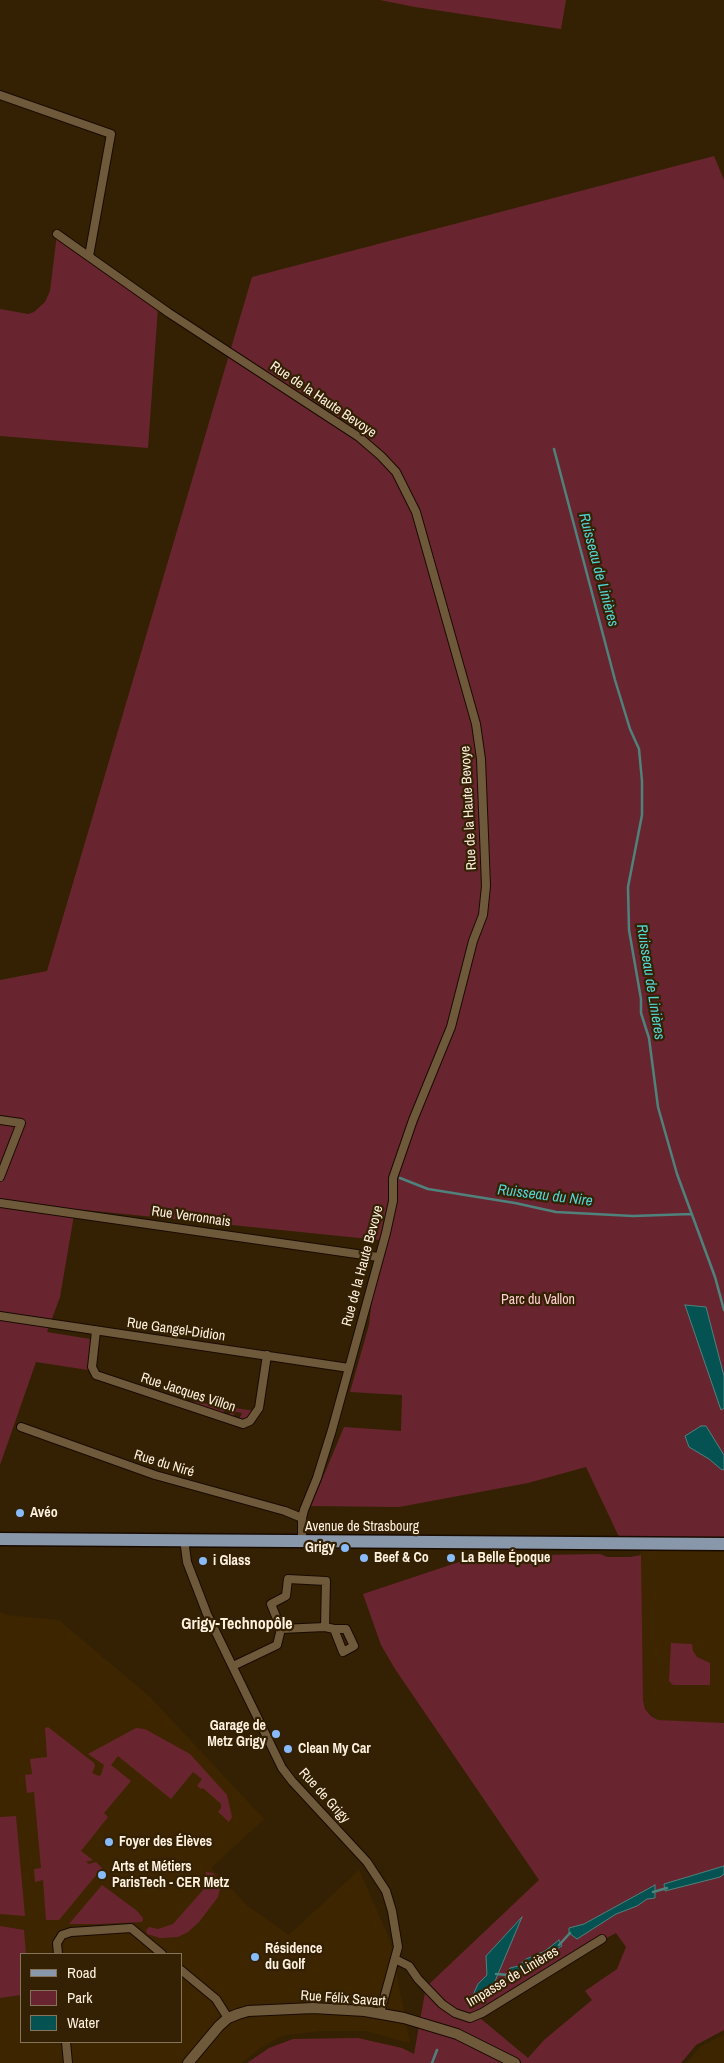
<!DOCTYPE html>
<meta charset="utf-8">
<style>
body{margin:0}
#map{position:relative;width:724px;height:2063px;overflow:hidden;background:#342103;font-family:"Archivo Narrow",sans-serif}
canvas{display:block}
.legend{position:absolute;left:20px;top:1953px;width:162px;height:90px;box-sizing:border-box;background:#342103;border:1px solid #85745b;margin:0;padding:6px 9px;list-style:none;font-size:15px;color:#fef1e0}
.legend li{display:flex;align-items:center;gap:10px;height:25px}
.legend b{width:25px;border:1px solid #85745b}
</style>
<div id="map">
<canvas width="724" height="2063"></canvas>
<ul class="legend">
<li><b style="height:6px;background:#8897a9"></b>Road</li>
<li><b style="height:14px;background:#69252f"></b>Park</li>
<li><b style="height:14px;background:#045252"></b>Water</li>
</ul>
</div>
<script>
const c = document.querySelector('canvas').getContext('2d');
c.lineJoin = 'round';
function fillPath(path, color) { c.fillStyle = color; c.fill(path, 'evenodd'); }
const poly = rows => new Path2D(rows.map(r => 'M' + r).join(''));
function stroke(path, color, width, dash) { c.strokeStyle = color; c.lineWidth = width; c.lineCap = dash ? 'butt' : 'round'; c.setLineDash(dash || []); c.stroke(path); }
function write(font, color, halo, rows, align = 'center') {
  c.font = font + ' "Archivo Narrow",sans-serif'; c.lineWidth = 4.5; c.setLineDash([]); c.textBaseline = 'middle'; c.strokeStyle = halo; c.fillStyle = color; for (const [text, x, y, turn = 0] of rows) {
    c.save(); c.translate(x, y); c.rotate((+turn || 0) * Math.PI / 180); c.textAlign = isNaN(turn) ? turn : align; if (halo) c.strokeText(text, 0, 0); c.fillText(text, 0, 0); c.restore();
  }
}
fillPath(poly([
 [640,1549,724,1550,724,1724,658,1720,646,1710,643,1701],
 [0,1612,7,1615,59,1620,150,1697,264,1819,211,1868,248,1906,289,1935,359,1870,390,1940,410,2043,365,2031,321,2031,281,2036,258,2050,242,2063,0,2063],
 [21,1954,181,1954,181,2042,21,2042],
 [724,2034,724,2063,686,2063,700,2047]
]), '#3d2500');
fillPath(poly([
 [380,0,566,0,561,29,415,7],
 [714,156,724,180,724,1539,620,1539,586,1467,528,1483,399,1507,311,1506,344,1427,401,1431,402,1395,350,1392,369,1325,379,1240,75,1209,60,1297,47,1332,90,1339,92,1342,88,1370,36,1362,0,1465,0,980,47,971,252,277],
 [57,234,158,307,148,448,0,436,0,309,28,314,34,312,45,302,50,291],
 [188,1401,255,1411,248,1418,239,1419,242,1413,236,1412,232,1417,228,1416,232,1411,226,1409,222,1414],
 [600,1554,607,1557,631,1557,641,1555,643,1700,645,1709,651,1716,658,1720,724,1723,724,2030,696,2045,681,2063,247,2063,269,2048,293,2039,358,2038,402,2048,414,2054,426,1987,539,1880,395,1669,381,1645,363,1594,477,1556],
 [616,1933,626,1947,617,1969,585,1991,592,2000,544,2040,528,2058,480,2018,586,1949],
 [671,1643,692,1644,693,1651,697,1657,710,1663,710,1685,673,1685,669,1681],
 [48,1727,94,1763,95,1766,92,1773,99,1776,101,1775,104,1765,88,1754,136,1728,145,1729,190,1754,227,1795,232,1817,229,1822,218,1812,221,1808,221,1804,203,1788,201,1789,197,1786,202,1779,193,1772,171,1799,118,1756,111,1765,131,1781,104,1813,108,1817,81,1851,93,1860,86,1862,89,1864,96,1862,102,1868,59,1920,46,1920,43,1880,35,1882,34,1869,41,1868,34,1792,27,1793,25,1775,32,1774,30,1759,47,1757,45,1728],
 [16,1816,25,1916,0,1914,0,1817],
 [206,1872,213,1873,221,1884,218,1897,199,1922,188,1932,178,1937,160,1938,147,1934,146,1930,149,1927,158,1929,173,1924,204,1889],
 [102,1885,136,1910,143,1918,142,1922,101,1924,69,1924],
 [0,1926,24,1930,26,1954,21,1954,21,1995,0,1998]
]), '#69252f');
const water = poly([
 [685,1305,706,1307,724,1376,724,1408,721,1410,685,1305],
 [701,1426,706,1426,724,1455,724,1469,722,1470,709,1459,689,1447,685,1436,701,1426],
 [724,1866,724,1874,720,1877,665,1891,664,1884,724,1866],
 [655,1885,655,1898,647,1899,637,1906,616,1914,577,1939,569,1933,569,1928,584,1924,655,1885],
 [522,1917,490,1993,468,2006,478,1984,487,1975,486,1956,522,1917],
 [559,1940,562,1946,551,1952,546,1959,531,1966,509,1980,505,1978,510,1968,518,1966,526,1959,545,1951,559,1940]
]);
fillPath(water, '#045252');
stroke(water, '#4f827d', 1);
stroke(poly([
 [554,449,615,680,630,729,639,749,642,781,642,815,628,887,629,930,641,999,641,1013,649,1038,658,1107,677,1174,715,1277,724,1310],
 [400,1178,428,1189,515,1203,556,1212,633,1216,691,1214],
 [653,1892,667,1888],
 [559,1945,570,1933],
 [496,1974,509,1975],
 [432,2063,437,2050]
]), '#4f827d', 2.5);
const minor = poly([
 [0,95,111,134,89,256],
 [57,234,169,313,359,437,381,456,396,472,416,512,476,724,481,759,486,886,483,915,473,941,451,1027,413,1120,393,1178,393,1201,386,1233,332,1430,317,1478,304,1510,302,1518,302,1541],
 [0,1120,21,1123,0,1177],
 [0,1203,378,1257],
 [0,1316,349,1368],
 [96,1331,92,1367,96,1375,243,1424,250,1421,259,1408,267,1355],
 [21,1427,155,1475,285,1511,302,1518],
 [184,1539,187,1562,207,1614,282,1768,292,1781,367,1862,386,1891,392,1911,398,1947,380,2013],
 [325,1627,334,1629,343,1652,354,1646,346,1629,334,1629],
 [233,1666,277,1645,281,1629,271,1604,286,1596,288,1579,326,1581,325,1627,281,1629],
 [58,1954,57,1943,62,1935,71,1932,131,1928,162,1954],
 [395,1959,409,1966,418,1979,442,2004,455,2013,470,2018,482,2013,602,1939],
 [181,1970,216,1999,228,2018],
 [66,2042,68,2063]
]);
const tertiary = poly([
 [188,2063,219,2026,228,2018,238,2014,248,2011,313,2008,365,2011,404,2018,457,2034,515,2063]
]);
const primary = poly([
 [0,1539,724,1544]
]);
stroke(minor, '#190b00', 10);
stroke(tertiary, '#190b00', 12);
stroke(primary, '#190b00', 15);
stroke(minor, '#6f593b', 8);
stroke(tertiary, '#6f593b', 10);
stroke(primary, '#8897a9', 12);
for (const [x, y, r, color] of [
 [20,1513,5,"#87bbfb"],
 [345,1548,5,"#87bbfb"],
 [364,1558,5,"#87bbfb"],
 [451,1558,5,"#87bbfb"],
 [203,1561,5,"#87bbfb"],
 [276,1734,5,"#87bbfb"],
 [288,1749,5,"#87bbfb"],
 [109,1842,5,"#87bbfb"],
 [102,1875,5,"#87bbfb"],
 [255,1957,5,"#87bbfb"]
]) { const dot = new Path2D(); dot.arc(x, y, r, 0, 2 * Math.PI); c.fillStyle = color; c.fill(dot); stroke(dot, '#342103', 2); }
write('14px', '#fef1e0', '#342103', [
 ["Rue de la Haute Bevoye",323,400,34],
 ["Rue de la Haute Bevoye",469,808,-93],
 ["Rue Verronnais",191,1217,8],
 ["Rue de la Haute Bevoye",363,1266,-75],
 ["Rue Gangel-Didion",176,1330,8],
 ["Rue Jacques Villon",188,1393,18],
 ["Rue du Niré",164,1464,17],
 ["Avenue de Strasbourg",362,1527],
 ["Rue de Grigy",324,1796,48],
 ["Impasse de Linières",513,1977,-31],
 ["Rue Félix Savart",343,1999,4]
]);
write('14px', '#fecdcf', '#342103', [
 ["Parc du Vallon",538,1300]
]);
write('bold 14px', '#fef1e0', '#342103', [
 ["Avéo",30,1513],
 ["Grigy",335,1548,"right"],
 ["Beef & Co",374,1558],
 ["La Belle Époque",461,1558],
 ["i Glass",213,1561],
 ["Garage de",266,1726,"right"],
 ["Metz Grigy",266,1742,"right"],
 ["Clean My Car",298,1749],
 ["Foyer des Élèves",119,1842],
 ["Arts et Métiers",112,1867],
 ["ParisTech - CER Metz",112,1883],
 ["Résidence",265,1949],
 ["du Golf",265,1965]
], 'left');
write('italic 15px', '#53d5d5', '#342103', [
 ["Ruisseau de Linières",598,570,75],
 ["Ruisseau de Linières",650,982,81],
 ["Ruisseau du Nire",545,1196,7]
]);
write('bold 16px', '#fef1e0', '#342103', [
 ["Grigy-Technopôle",237,1625]
]);
</script>
